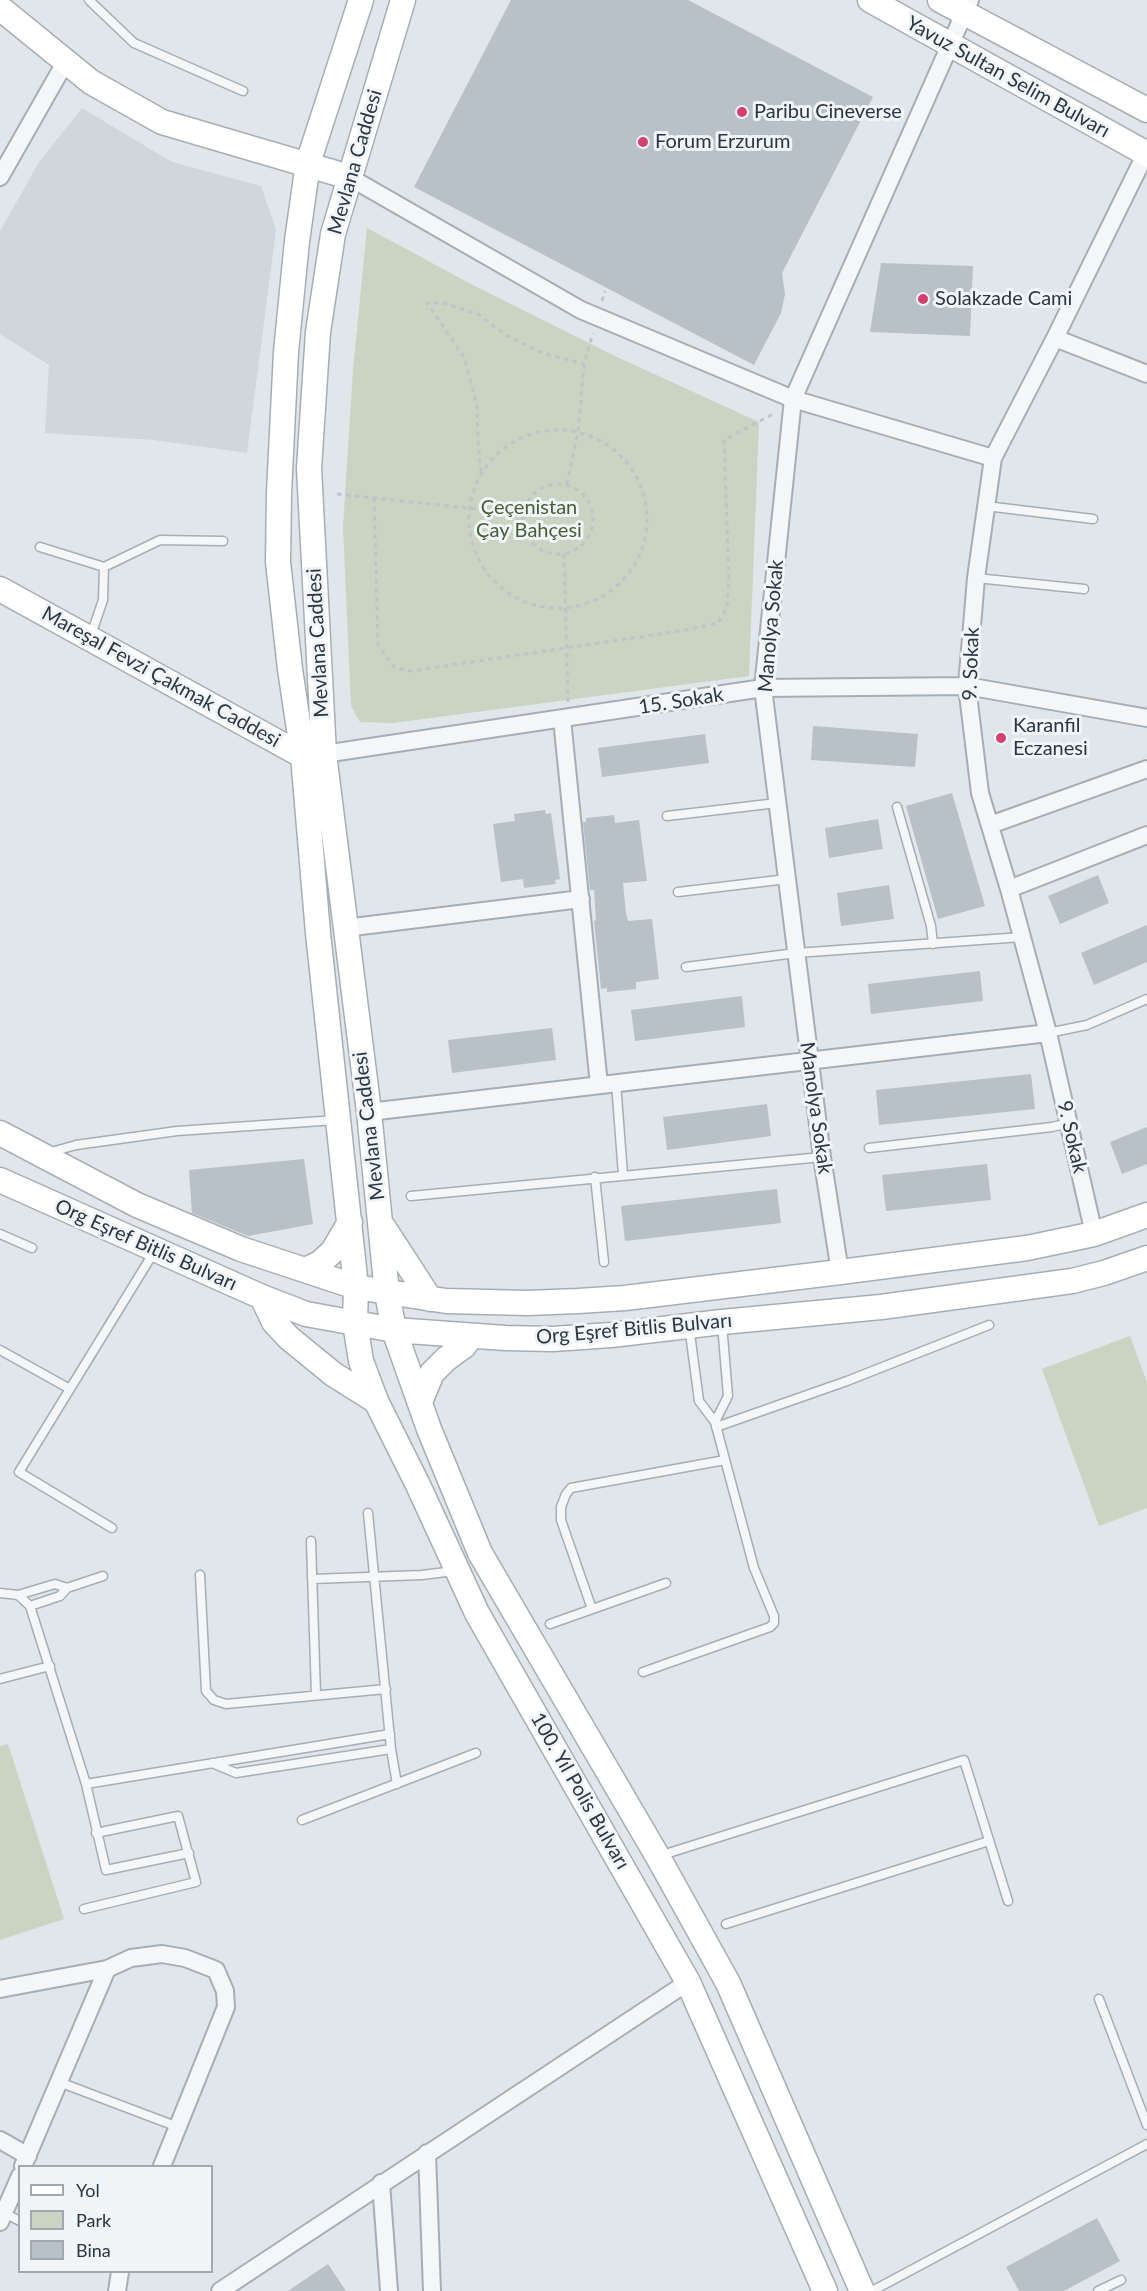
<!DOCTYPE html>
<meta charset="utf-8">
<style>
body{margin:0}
#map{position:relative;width:1147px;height:2291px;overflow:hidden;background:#e1e6ea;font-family:Lato,sans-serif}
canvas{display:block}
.legend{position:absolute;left:18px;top:2165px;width:195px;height:108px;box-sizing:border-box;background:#f1f5f7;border:2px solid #a1a9af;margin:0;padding:8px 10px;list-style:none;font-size:18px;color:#293643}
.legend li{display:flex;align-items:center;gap:12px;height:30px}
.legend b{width:30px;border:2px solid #a1a9af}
</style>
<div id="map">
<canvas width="1147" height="2291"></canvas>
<ul class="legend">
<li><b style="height:8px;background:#fff"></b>Yol</li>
<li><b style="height:16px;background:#c9d4c2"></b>Park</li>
<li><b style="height:16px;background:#b8c0c8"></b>Bina</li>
</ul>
</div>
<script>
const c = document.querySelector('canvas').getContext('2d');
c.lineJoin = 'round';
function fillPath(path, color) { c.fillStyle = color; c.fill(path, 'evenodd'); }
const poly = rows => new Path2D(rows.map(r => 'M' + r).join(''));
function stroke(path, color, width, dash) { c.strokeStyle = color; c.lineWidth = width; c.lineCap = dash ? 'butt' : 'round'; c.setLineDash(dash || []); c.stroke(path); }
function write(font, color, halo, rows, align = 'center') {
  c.font = font + ' Lato,sans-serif'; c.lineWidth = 6; c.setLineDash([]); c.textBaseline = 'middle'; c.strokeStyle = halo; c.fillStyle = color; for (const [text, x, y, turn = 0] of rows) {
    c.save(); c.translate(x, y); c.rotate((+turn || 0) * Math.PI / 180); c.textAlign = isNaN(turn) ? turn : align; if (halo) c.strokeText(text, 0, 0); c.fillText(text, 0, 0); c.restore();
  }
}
fillPath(poly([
 [82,108,172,162,261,186,276,230,247,453,154,440,45,433,49,365,0,334,0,231,39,162]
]), '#cfd6dc');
fillPath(poly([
 [367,228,471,284,617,357,759,422,749,676,393,723,360,722,351,706,343,527,353,370],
 [1130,1336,1147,1382,1147,1508,1099,1526,1042,1369],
 [8,1744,64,1919,0,1940,0,1746]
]), '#c9d4c2');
fillPath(poly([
 [511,0,688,0,873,97,782,273,785,294,781,313,754,365,414,187],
 [881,263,973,266,970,336,870,332],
 [813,726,918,734,915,767,811,760],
 [705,734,709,763,602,777,598,748],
 [952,793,985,906,938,919,906,806],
 [545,810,546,814,551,813,560,879,555,880,556,884,524,888,523,879,501,882,493,824,515,821,514,814],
 [614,815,615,823,639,820,647,881,623,883,626,913,628,921,652,919,659,979,636,982,636,989,607,992,607,988,601,989,594,921,596,920,594,890,590,890,583,822,586,822,586,818],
 [878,819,883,849,829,858,825,828],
 [1098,875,1109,903,1060,924,1048,896],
 [889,885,894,919,841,926,837,893],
 [1147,925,1147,962,1094,985,1081,953],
 [980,971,983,1001,871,1014,868,984],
 [742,996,745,1027,635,1041,631,1010],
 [552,1028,556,1060,452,1073,448,1040],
 [1031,1074,1035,1109,879,1125,876,1090],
 [767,1104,771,1136,667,1150,663,1117],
 [1147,1127,1147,1164,1122,1174,1110,1142],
 [304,1159,313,1224,248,1236,192,1213,189,1170],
 [987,1164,991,1200,886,1211,882,1175],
 [777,1189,781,1223,625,1241,621,1206],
 [1097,2218,1120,2261,1064,2291,1019,2291,1006,2267],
 [328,2264,346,2291,288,2291]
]), '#b8c0c8');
const lane = poly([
 [89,0,134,43,243,91],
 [986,506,1093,519],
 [40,547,104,567,160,540,223,541],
 [976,578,1084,589],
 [91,635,103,600,104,567],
 [897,807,931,926,933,944],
 [667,816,777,803],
 [678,892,787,879],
 [686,967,796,953,1022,937],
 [1048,1033,1087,1025,1147,999],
 [616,1083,623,1175],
 [869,1148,1052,1127,1069,1123],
 [48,1153,76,1145,177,1131,336,1120],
 [595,1177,604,1262],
 [411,1196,822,1157],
 [0,1234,32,1248],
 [0,1350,70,1389],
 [715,1422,728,1396,722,1324],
 [716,1427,847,1381,989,1325],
 [368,1513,391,1749,397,1784],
 [112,1528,19,1472,154,1252],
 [311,1541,316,1695],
 [200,1575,206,1691,214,1700,226,1704,386,1689],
 [312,1579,422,1575,454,1571],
 [0,1593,18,1595,30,1606,86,1784,390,1734],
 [18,1595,55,1584,67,1588,103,1576],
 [30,1606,60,1596,67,1588],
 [592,1609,561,1520,561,1507,566,1494,571,1488,725,1460],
 [550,1624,666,1583],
 [643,1672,770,1627,774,1623,774,1616,754,1568,715,1422,699,1401,689,1326],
 [0,1679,50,1666],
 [212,1763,236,1773,391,1749],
 [86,1784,106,1870,189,1853],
 [302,1820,476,1753],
 [659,1856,964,1760,1008,1901],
 [84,1909,196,1882,178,1816,96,1833],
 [726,1924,989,1841],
 [1099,1999,1147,2125],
 [59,2082,178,2127],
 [4,2213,20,2221],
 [872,2291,1147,2144],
 [1098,2291,1121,2280]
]);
const street = poly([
 [0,177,66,61],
 [349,177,581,310,793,399,993,458],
 [1055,338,1147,374],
 [562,719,599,1085],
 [324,754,763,688,967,686,1147,718],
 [990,825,1147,769],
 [1009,889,1147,835],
 [345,928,581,899],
 [369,1112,1048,1033],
 [1094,1234,1048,1033,1009,889,980,793,967,686,976,578,993,458,1055,338,1146,153],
 [840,1272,822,1157,763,688,793,399,970,0],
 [0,1989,107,1969],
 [0,2140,28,2156],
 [427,2153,432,2291],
 [23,2166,107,1969,131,1958,162,1954,185,1958,216,1970,225,1991,226,2007,162,2166],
 [381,2183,389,2291],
 [0,2222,20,2176],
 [117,2291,120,2272],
 [220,2291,688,1982]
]);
const secondary = poly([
 [361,0,308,163,297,241,286,352,279,493,278,562,290,669,303,756,318,933,356,1287,355,1323,361,1361,376,1401,418,1485,477,1613,688,1982,825,2291],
 [403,0,333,234,318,332,309,468,324,754,369,1112,387,1293,394,1330,429,1429,480,1553,658,1857,728,1983,862,2291],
 [870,0,1147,154],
 [940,0,1147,110],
 [0,8,91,82,162,122,349,177],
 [0,589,303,756,315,755],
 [0,1133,137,1205,241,1249,356,1287,446,1301,528,1303,578,1301,625,1298,840,1272,1027,1248,1094,1234,1147,1215],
 [0,1180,262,1297,306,1314,394,1330,505,1338,553,1339,611,1335,722,1322,881,1307,1072,1281,1104,1273,1147,1258],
 [384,1228,430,1299],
 [305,1270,320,1263,333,1251,350,1222],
 [262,1297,274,1322,289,1338,333,1374,376,1401],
 [420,1402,432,1373,446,1359,464,1346,471,1336]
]);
stroke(lane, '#a6aeb5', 11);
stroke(street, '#a6aeb5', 20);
stroke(secondary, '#a6aeb5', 27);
stroke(poly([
 [602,301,605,291],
 '469 519a89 89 0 1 1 178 0a89 89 0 1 1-178 0Z',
 [481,472,478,440,477,405,464,357,427,303,443,303,478,314,507,336,543,353,584,364],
 '523 519a35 35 0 1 1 70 0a35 35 0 1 1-70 0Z',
 [567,484,578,432,584,364,593,333],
 [337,494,524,514],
 [374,498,378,645,395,668,411,671,686,630,718,623,727,608,729,580,724,440,775,413],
 [564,554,568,702]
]), '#bfc4c9', 3, [4.5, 4.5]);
stroke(lane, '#f4f6f8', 8);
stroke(street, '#f4f6f8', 16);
stroke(secondary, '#fff', 24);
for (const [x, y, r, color] of [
 [742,112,6,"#d3426f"],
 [643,142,6,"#d3426f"],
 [923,299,6,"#d3426f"],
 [1001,738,6,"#d3426f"]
]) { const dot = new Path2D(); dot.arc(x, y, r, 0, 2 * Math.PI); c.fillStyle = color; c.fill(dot); stroke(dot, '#f1f5f7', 2); }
write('20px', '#293643', '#f1f5f7', [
 ["Yavuz Sultan Selim Bulvarı",1008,77,29],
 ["Mevlana Caddesi",355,162,-74],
 ["Manolya Sokak",771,626,-85],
 ["Mevlana Caddesi",318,643,-93],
 ["9. Sokak",971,664,-88],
 ["Mareşal Fevzi Çakmak Caddesi",161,677,29],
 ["15. Sokak",681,701,-9],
 ["Manolya Sokak",816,1108,82],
 ["Mevlana Caddesi",369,1126,-97],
 ["9. Sokak",1072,1137,77],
 ["Org Eşref Bitlis Bulvarı",146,1245,24],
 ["Org Eşref Bitlis Bulvarı",634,1329,-5],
 ["100. Yıl Polis Bulvarı",580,1791,60]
]);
write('20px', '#293643', '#f1f5f7', [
 ["Paribu Cineverse",754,112],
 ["Forum Erzurum",655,142],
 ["Solakzade Cami",935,299],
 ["Karanfil",1013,726],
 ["Eczanesi",1013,749]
], 'left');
write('20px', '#445f35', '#f1f5f7', [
 ["Çeçenistan",529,508],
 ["Çay Bahçesi",529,531]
]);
</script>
